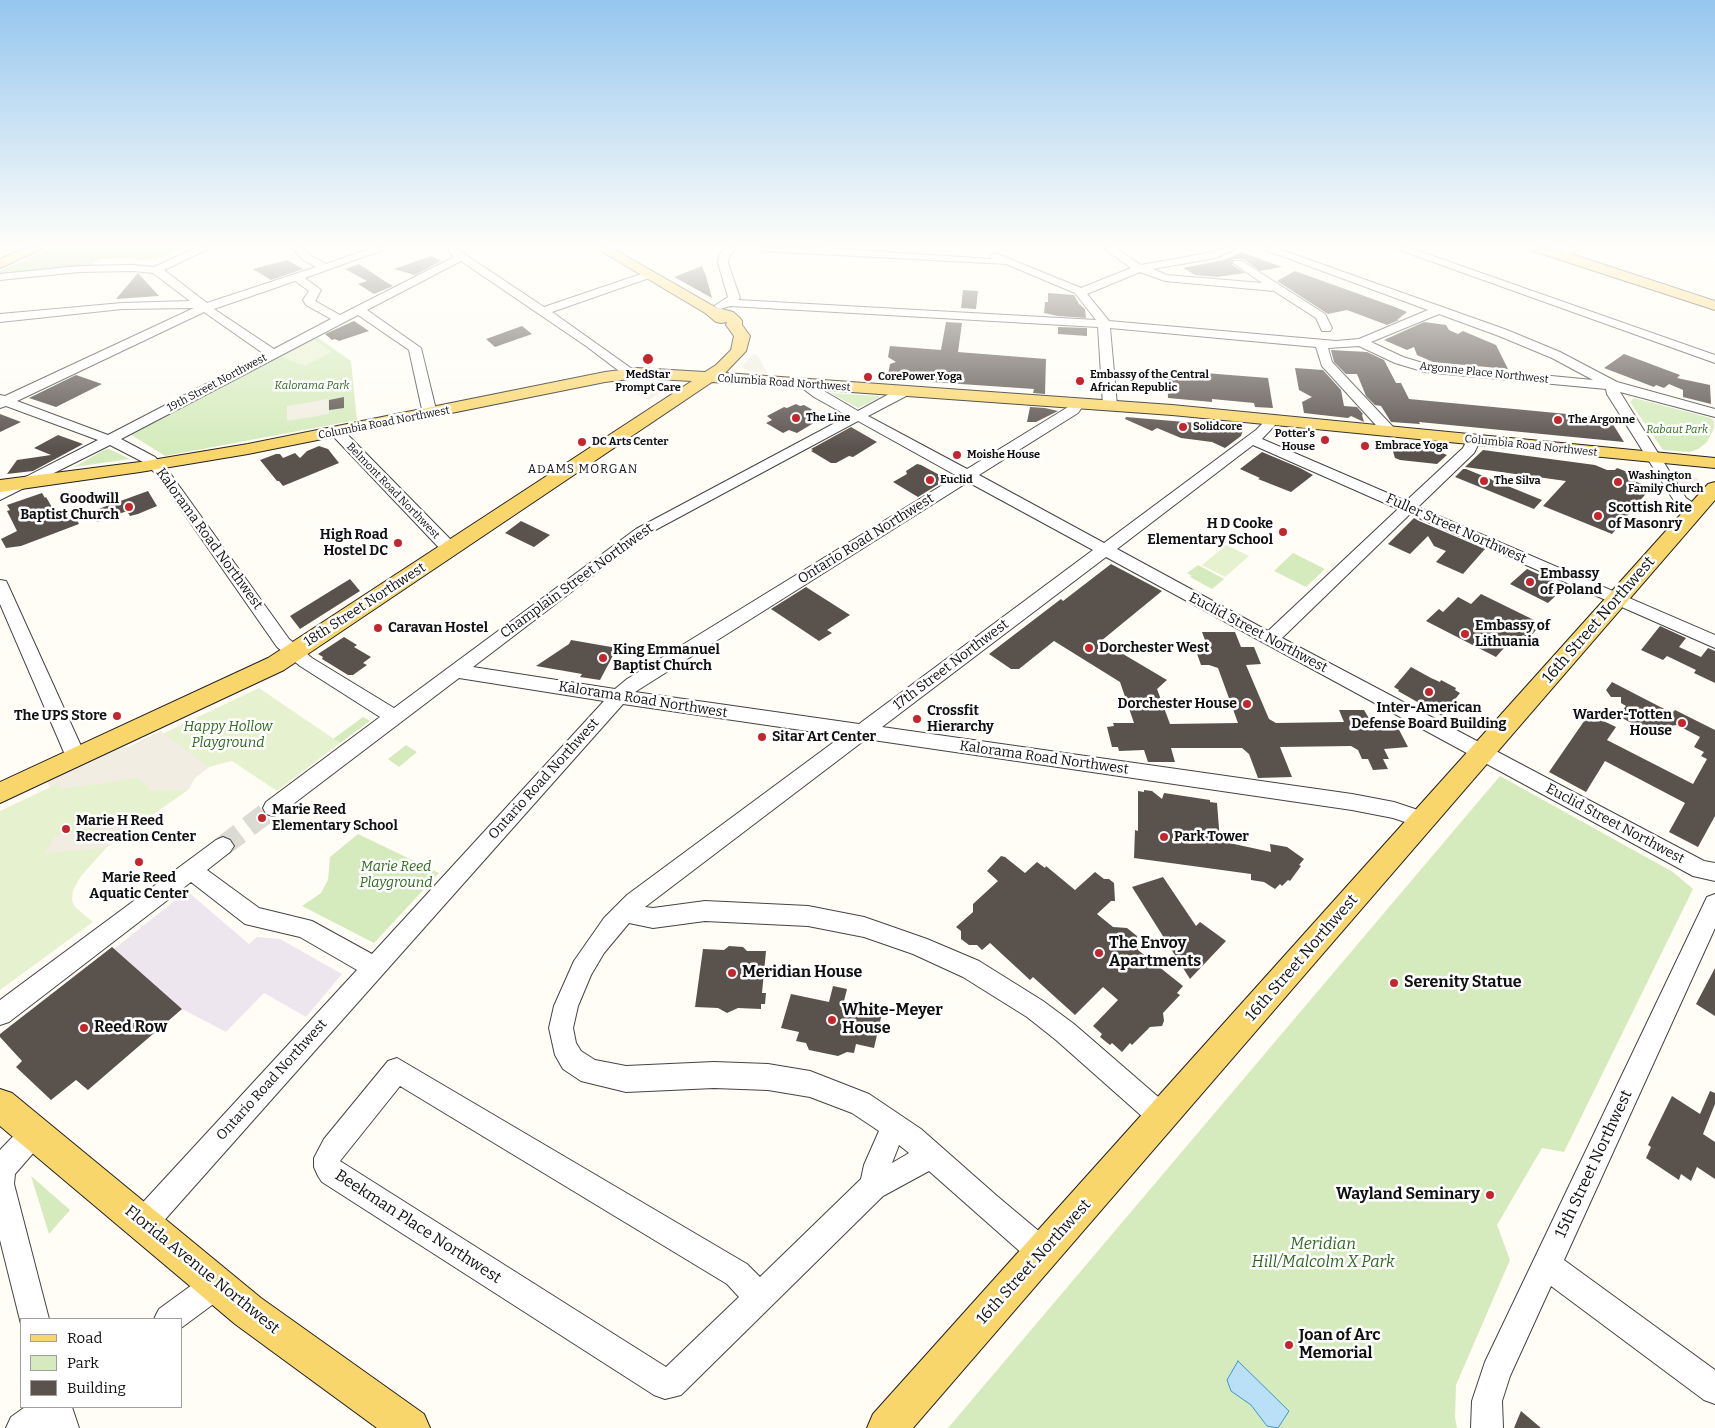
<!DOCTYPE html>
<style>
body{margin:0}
#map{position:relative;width:1715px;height:1428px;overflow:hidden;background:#fffdf5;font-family:Bitter,serif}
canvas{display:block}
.legend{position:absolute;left:20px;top:1318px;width:162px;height:90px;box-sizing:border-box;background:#fff;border:1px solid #a0a0a0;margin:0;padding:6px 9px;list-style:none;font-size:15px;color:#111}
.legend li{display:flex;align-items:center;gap:10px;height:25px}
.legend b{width:25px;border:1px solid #a0a0a0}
</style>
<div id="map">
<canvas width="1715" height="1428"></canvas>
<ul class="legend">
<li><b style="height:6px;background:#f9d66b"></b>Road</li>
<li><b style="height:14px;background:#d5ebbd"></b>Park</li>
<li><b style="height:14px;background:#5a524d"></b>Building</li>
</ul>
</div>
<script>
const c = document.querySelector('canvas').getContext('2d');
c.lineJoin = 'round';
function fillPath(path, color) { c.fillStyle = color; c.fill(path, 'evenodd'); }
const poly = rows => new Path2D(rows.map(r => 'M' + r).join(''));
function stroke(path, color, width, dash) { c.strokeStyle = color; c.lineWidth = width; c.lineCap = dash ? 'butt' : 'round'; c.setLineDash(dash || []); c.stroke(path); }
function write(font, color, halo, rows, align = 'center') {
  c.font = font + ' Bitter,serif'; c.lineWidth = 5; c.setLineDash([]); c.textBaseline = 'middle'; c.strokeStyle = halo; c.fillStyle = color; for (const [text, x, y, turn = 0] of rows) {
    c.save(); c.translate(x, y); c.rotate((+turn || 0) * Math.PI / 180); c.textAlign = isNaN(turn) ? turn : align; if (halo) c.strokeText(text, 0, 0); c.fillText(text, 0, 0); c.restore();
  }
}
fillPath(poly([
 [187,891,249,944,257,937,280,939,342,974,306,1017,264,993,226,1032,182,1009,114,949]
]), '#eee6ef');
fillPath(poly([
 [317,337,351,361,357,420,165,456,130,434],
 [831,393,878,396,879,398,858,408],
 [1634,398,1711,418,1714,421,1714,428,1707,442,1698,449,1690,452,1663,450,1630,402],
 [109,449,130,459,74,467,104,450],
 [1293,553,1325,569,1306,587,1274,571],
 [1198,565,1224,579,1212,589,1190,577,1192,576,1187,573],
 [363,717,370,721,340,743,333,739],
 [406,745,417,752,399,767,388,759],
 [1500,776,1673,872,1693,889,1564,1152,1542,1148,1497,1225,1510,1260,1456,1385,1455,1418,1457,1428,948,1428],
 [358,834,439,873,374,943,302,906,321,893,328,880,330,857],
 [31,1176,70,1210,49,1234]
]), '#d5ebbd');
fillPath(poly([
 [53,248,182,248,160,258,135,261,136,258,99,259,90,266,0,274,0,271,8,267]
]), '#b9dc9c');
fillPath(poly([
 [313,339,331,352,305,366,280,356],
 [1226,545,1249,556,1225,577,1202,565],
 [259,688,340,743,277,791,232,761,209,767,195,778,188,790,107,847,81,876,73,890,72,900,75,907,93,922,0,990,0,811]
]), '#e6f2cf');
fillPath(poly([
 [753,354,758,356,767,373,748,371,742,367],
 [633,384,662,384,672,385,649,400,637,394],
 [328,399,329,414,287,421,287,406],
 [1666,470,1697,478,1699,481,1684,497],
 [161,731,209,767,195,778,188,790,152,791,139,778,61,789,58,784,50,788,46,779,117,746,128,747],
 [131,813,125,835,106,848,45,853,55,835,114,826,120,814]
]), '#f1ede2');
const water = poly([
 [1238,1361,1289,1411,1278,1428,1267,1426,1251,1405,1231,1391,1227,1380,1238,1361]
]);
fillPath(water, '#b9e0f7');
stroke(water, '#3f96cf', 1);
fillPath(poly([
 [1241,252,1282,267,1260,271,1243,259,1234,259,1232,265,1245,273,1217,277,1195,275,1183,268,1224,260],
 [431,256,441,261,415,275,394,269],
 [287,260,303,269,271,280,253,269],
 [359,264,386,282,393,286,374,294,358,284,367,281,345,269],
 [702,266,706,276,712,298,674,277],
 [1295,271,1395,307,1407,312,1397,320,1399,320,1387,325,1347,310,1328,314,1277,281],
 [138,273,159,296,116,299],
 [963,290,978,291,976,309,961,308],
 [1048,293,1074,295,1079,304,1085,309,1086,318,1058,316,1044,313,1045,302,1048,302],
 [354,321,369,331,339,341,335,339,332,340,325,334],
 [946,322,962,323,958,352,1046,359,1045,394,1033,393,1034,389,887,379,890,364,896,362,888,357,890,346,941,350],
 [1424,322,1446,325,1449,330,1458,334,1463,331,1496,345,1508,369,1433,362,1417,355,1414,347,1407,350,1384,340],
 [522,326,532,334,495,347,486,339],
 [1058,327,1087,328,1087,336,1058,334],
 [1331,350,1367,352,1384,360,1396,383,1401,383,1409,399,1609,418,1624,442,1419,422,1420,424,1391,422,1381,406,1375,405,1366,396,1357,374,1346,374,1334,362],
 [1624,354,1680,375,1677,378,1710,385,1711,404,1683,397,1683,390,1669,384,1664,388,1656,385,1654,387,1604,368],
 [1295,368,1323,370,1341,390,1344,406,1357,407,1363,414,1362,415,1364,422,1351,416,1348,418,1304,413,1302,402,1312,397,1299,390],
 [1167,370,1268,378,1273,408,1255,407,1254,403,1212,399,1212,402,1168,398],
 [76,375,102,384,56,407,29,398],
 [344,397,344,408,329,410,329,400],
 [796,404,800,406,804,405,820,414,817,415,822,418,797,433,789,430,783,433,766,423,772,420,767,416,784,407,787,408],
 [1030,407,1045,408,1058,411,1036,422,1027,422],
 [0,414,21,422,0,432],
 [1126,417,1232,426,1243,430,1241,436,1225,448,1212,442,1181,438,1157,428,1152,431,1125,419],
 [851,427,877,442,853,457,849,456,836,463,831,463,811,451,813,450,811,449],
 [58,435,83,444,33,471,7,474,17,460,51,455,34,448],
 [1391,445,1430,448,1447,455,1437,464,1400,460,1395,458],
 [319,446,328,449,339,463,283,486,279,481,277,481,260,460,276,454,280,454,283,458,295,453,300,458,307,451],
 [1483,450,1595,465,1607,470,1615,470,1617,468,1633,474,1628,479,1645,485,1643,488,1649,490,1612,534,1543,506,1566,481,1465,467],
 [1262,452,1300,468,1313,475,1291,492,1258,479,1260,478,1240,469],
 [917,464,921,465,947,479,918,497,893,482,907,474,906,471],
 [1463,469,1466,469,1542,500,1534,509,1455,477],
 [148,491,157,506,138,514,130,516,127,511,97,522,90,512],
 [42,493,45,498,46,497,57,516,72,511,79,524,21,546,6,548,1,539,17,531,7,511,10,510,7,505],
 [1414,518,1419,521,1485,549,1463,574,1436,562,1446,551,1434,546,1428,536,1410,554,1388,544],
 [521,521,550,535,534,547,505,533],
 [1111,564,1162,591,1101,641,1167,680,1157,689,1170,724,1238,723,1218,668,1209,665,1201,665,1195,648,1208,648,1202,632,1235,632,1241,647,1254,647,1261,664,1246,665,1269,719,1276,723,1344,722,1339,710,1364,710,1370,720,1394,720,1408,747,1384,749,1389,759,1383,759,1388,769,1373,770,1368,759,1362,759,1358,750,1351,746,1280,747,1292,777,1258,778,1249,754,1242,748,1171,748,1175,762,1148,762,1144,750,1119,751,1118,747,1112,747,1107,727,1114,726,1113,723,1134,723,1120,682,1054,641,1019,669,1011,669,989,654,1061,599,1063,601],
 [1527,569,1564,586,1562,588,1564,588,1548,603,1510,584],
 [350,579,360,591,300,629,290,616],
 [806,587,850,615,827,630,832,633,819,641,771,609],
 [1481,594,1536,621,1530,627,1536,630,1529,638,1523,635,1519,639,1512,639,1496,657,1426,621,1439,609,1443,612,1458,597,1471,604],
 [1660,626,1686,638,1679,647,1701,657,1708,648,1715,651,1715,683,1694,673,1696,670,1667,656,1663,660,1641,650],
 [344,637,357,645,354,647,371,657,363,663,367,665,353,675,348,675,322,659,323,657,318,654],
 [571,640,617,648,600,680,580,677,582,674,536,666,569,644],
 [1411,667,1431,678,1440,682,1441,680,1456,688,1455,690,1460,693,1442,716,1398,691,1399,690,1394,687],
 [1612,682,1672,713,1675,710,1715,730,1715,816,1698,847,1669,832,1685,803,1605,761,1586,792,1549,772,1589,714,1616,727,1607,740,1693,784,1707,759,1701,756,1704,752,1694,747,1700,737,1677,725,1669,726,1662,735,1655,731,1653,734,1618,716,1626,706,1621,703,1621,697,1611,697,1606,690],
 [1144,790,1152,791,1162,799,1164,793,1210,800,1210,802,1217,803,1220,841,1271,852,1270,844,1287,847,1304,859,1299,865,1301,866,1290,881,1288,880,1282,886,1280,884,1275,889,1264,882,1251,880,1251,874,1134,858,1135,830,1138,831,1138,791,1144,792],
 [1001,856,1005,857,1025,873,1037,862,1045,868,1046,866,1075,890,1095,872,1104,879,1109,879,1114,883,1115,901,1111,901,1097,914,1113,927,1127,928,1137,936,1138,950,1183,986,1177,993,1180,995,1163,1013,1164,1021,1162,1026,1150,1027,1132,1045,1130,1043,1122,1052,1112,1043,1110,1045,1100,1037,1102,1034,1093,1026,1118,1000,1103,987,1075,1015,1033,977,1030,980,990,943,982,950,977,945,969,945,961,939,961,931,956,927,973,912,973,904,998,881,987,871],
 [1163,877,1196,926,1200,922,1226,941,1190,979,1132,887],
 [729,946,743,947,747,951,766,951,762,993,766,993,765,1004,761,1004,761,1009,738,1008,727,1013,718,1008,695,1007,703,949,724,950],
 [112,947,182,1009,88,1090,76,1080,51,1100,16,1067,22,1061,0,1037,0,1034],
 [1715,968,1715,1016,1696,1004],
 [833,986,847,989,843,1005,882,1013,874,1048,856,1044,854,1053,847,1052,838,1056,809,1050,806,1043,796,1041,799,1032,781,1028,791,994,829,1002],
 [1710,1091,1715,1093,1715,1104,1703,1134,1715,1142,1715,1179,1697,1167,1691,1181,1681,1174,1679,1180,1646,1158,1651,1147,1648,1145,1672,1096,1700,1114],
 [1521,1411,1541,1428,1514,1428]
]), '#5a524d');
stroke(poly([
 [223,846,273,808]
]), '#dbdad3', 21, [21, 11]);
const minor = poly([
 [195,248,210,248,164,270,207,303,316,267,302,259,292,248,303,248,310,255,326,264,371,248,388,248,305,278,321,290,315,301,340,315,454,257,448,251,450,248,457,249,544,307,644,273,648,272,653,275,652,277,552,312,635,371,637,374,635,377,627,377,586,346,461,261,367,310,421,348,437,414,435,417,430,418,423,414,409,350,358,315,121,439,155,457,167,469,289,639,312,658,394,708,636,529,848,416,814,397,801,387,800,384,801,381,811,381,824,391,858,411,900,388,910,388,912,391,910,394,868,416,967,469,1068,407,1073,400,1083,400,1085,403,1078,413,979,475,1104,543,1256,430,1262,424,1260,419,1262,416,1272,416,1276,424,1262,439,1406,501,1463,448,1468,438,1473,437,1480,441,1474,453,1418,507,1715,635,1715,648,1410,514,1282,638,1704,861,1715,863,1715,881,1693,876,1106,557,882,727,1352,794,1394,802,1430,814,1433,820,1430,826,1423,828,1393,818,1352,810,866,739,645,907,653,908,705,901,808,906,864,917,927,939,979,961,1043,1001,1074,1024,1171,1108,1175,1117,1171,1126,1162,1130,1153,1126,1056,1040,1027,1017,963,977,913,954,864,937,808,926,705,921,653,928,629,923,604,953,591,975,578,1006,573,1028,576,1043,581,1051,595,1060,626,1066,714,1062,768,1064,810,1071,869,1094,921,1129,997,1196,1053,1243,1057,1253,1053,1263,1043,1267,1033,1263,929,1171,883,1196,681,1395,665,1399,654,1395,322,1182,318,1176,314,1167,314,1158,324,1139,388,1061,397,1058,747,1264,760,1277,861,1179,864,1165,879,1131,852,1113,810,1097,768,1090,714,1088,626,1092,581,1081,563,1069,555,1055,549,1028,554,1006,574,961,604,918,627,895,842,736,623,704,153,1233,143,1237,133,1233,129,1223,133,1213,357,970,300,937,245,924,191,882,9,1022,0,1025,0,1000,216,840,223,837,230,840,234,846,230,852,207,870,259,908,312,921,372,954,604,701,459,678,280,814,273,816,266,814,263,808,266,802,380,717,300,666,277,647,157,475,145,463,110,445,0,500,0,490,98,440,6,406,0,408,0,395,5,396,194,308,122,309,0,322,0,314,122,303,190,301,153,273,133,271,79,272,0,280,0,274,79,266,133,265,154,267,195,248],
 [295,281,309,291,303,300,306,305,331,319,274,349,214,309,295,281],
 [204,312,264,354,108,435,17,401,204,312],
 [858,421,957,476,627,679,615,689,473,667,646,535,858,421],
 [1253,445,1398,509,1268,631,1117,549,1253,445],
 [968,482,1093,550,859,724,635,692,968,482],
 [400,1086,727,1284,739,1297,666,1367,340,1161,400,1086],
 [899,1145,909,1153,892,1163,899,1145],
 [725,248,737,248,729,256,728,263,740,298,738,300,1096,320,1075,293,1006,264,763,251,758,248,824,248,992,259,990,256,995,253,1081,288,1131,268,1103,248,1116,248,1141,265,1213,252,1222,248,1237,248,1216,258,1153,269,1167,275,1262,283,1233,263,1234,261,1242,261,1325,314,1332,328,1330,331,1322,331,1316,318,1274,291,1165,281,1140,272,1087,294,1109,321,1336,341,1359,339,1428,310,1260,248,1276,248,1507,330,1560,352,1617,382,1715,409,1715,417,1620,392,1681,490,1686,498,1704,510,1701,513,1696,515,1676,504,1607,394,1606,389,1425,372,1395,363,1359,346,1328,348,1332,362,1395,429,1397,432,1395,435,1390,436,1385,435,1322,366,1316,347,1110,328,1117,405,1110,409,1103,405,1098,327,730,306,720,309,714,306,728,297,718,263,719,255,725,248],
 [1439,314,1499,336,1552,358,1593,380,1426,364,1403,357,1371,342,1439,314],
 [1394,248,1410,248,1715,355,1715,363,1394,248],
 [1566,248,1579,248,1566,258,1558,258,1557,256,1558,254,1566,248],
 [337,428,342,429,456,545,458,549,456,553,444,553,332,435,330,432,332,429,337,428],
 [0,580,6,581,8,585,86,757,83,762,76,765,69,762,66,757,0,604,0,580],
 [1715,894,1715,928,1564,1260,1715,1370,1715,1404,1704,1400,1551,1286,1510,1376,1502,1401,1503,1428,1471,1428,1472,1401,1485,1362,1707,897,1715,894],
 [33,1121,42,1125,46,1134,42,1143,15,1174,14,1184,49,1319,21,1319,21,1324,0,1240,0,1150,24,1125,33,1121],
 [217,1270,227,1274,231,1284,227,1294,181,1328,181,1319,154,1319,159,1309,207,1274,217,1270],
 [25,1407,72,1407,79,1428,6,1428,11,1417,25,1407]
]);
const major = poly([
 [25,248,44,248,0,268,0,259,25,248],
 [596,248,612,248,715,307,733,312,740,318,742,321,742,325,750,336,746,351,725,373,1172,405,1715,458,1715,468,1172,415,712,382,284,670,0,803,0,782,268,658,692,381,637,378,605,382,248,454,140,472,0,492,0,480,140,462,248,444,605,372,637,368,705,372,716,365,731,350,734,336,726,325,727,322,721,323,716,322,705,313,596,248],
 [1532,248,1553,248,1715,301,1715,310,1533,251,1532,248],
 [1715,482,1715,500,913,1428,867,1428,873,1414,1708,484,1715,482],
 [0,1089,12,1093,261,1298,424,1414,430,1428,377,1428,235,1324,0,1126,0,1089]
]);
stroke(minor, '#444', 2);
stroke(major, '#222', 2);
fillPath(minor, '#fff');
fillPath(major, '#f9d66b');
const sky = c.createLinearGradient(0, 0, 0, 448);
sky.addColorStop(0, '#95c6ee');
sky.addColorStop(0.55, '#fffefa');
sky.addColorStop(1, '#fffefa00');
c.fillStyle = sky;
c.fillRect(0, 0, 1715, 448);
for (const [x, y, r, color] of [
 [648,359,6,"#c4262e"],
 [868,377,5,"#c4262e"],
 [1080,381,5,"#c4262e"],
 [796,418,5,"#c4262e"],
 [1558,420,5,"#c4262e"],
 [1183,427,5,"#c4262e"],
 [1325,440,5,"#c4262e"],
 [582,442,5,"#c4262e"],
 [1365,446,5,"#c4262e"],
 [957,455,5,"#c4262e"],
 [930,480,5,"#c4262e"],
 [1484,481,5,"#c4262e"],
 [1618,482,5,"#c4262e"],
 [129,507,5,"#c4262e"],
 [1598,516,5,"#c4262e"],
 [1283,532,5,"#c4262e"],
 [398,543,5,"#c4262e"],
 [1530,582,5,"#c4262e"],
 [378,628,5,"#c4262e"],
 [1465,634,5,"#c4262e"],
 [1089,648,5,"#c4262e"],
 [603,658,5,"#c4262e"],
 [1429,692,5,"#c4262e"],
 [1247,704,5,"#c4262e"],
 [117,716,5,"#c4262e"],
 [917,719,5,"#c4262e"],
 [1682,723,5,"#c4262e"],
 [762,737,5,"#c4262e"],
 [262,818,5,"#c4262e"],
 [66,829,5,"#c4262e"],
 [1164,837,5,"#c4262e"],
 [139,862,5,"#c4262e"],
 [1099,953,5,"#c4262e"],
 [732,973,5,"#c4262e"],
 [1394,983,5,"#c4262e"],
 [832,1020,5,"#c4262e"],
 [84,1028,5,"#c4262e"],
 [1490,1195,5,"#c4262e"],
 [1289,1345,5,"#c4262e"]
]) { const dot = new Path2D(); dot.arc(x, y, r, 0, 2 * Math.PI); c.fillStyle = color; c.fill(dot); stroke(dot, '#fff', 2); }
write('11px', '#111', '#fff', [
 ["Argonne Place Northwest",1484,373,6],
 ["19th Street Northwest",217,383,-28],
 ["Columbia Road Northwest",784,383,4],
 ["Columbia Road Northwest",384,423,-11],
 ["Columbia Road Northwest",1531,446,6],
 ["Belmont Road Northwest",393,491,46]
]);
write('bold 11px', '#111', '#fff', [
 ["MedStar",648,375,"center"],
 ["Prompt Care",648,388,"center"],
 ["Embassy of the Central",1090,375],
 ["African Republic",1090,388],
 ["CorePower Yoga",878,377],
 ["The Line",806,418],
 ["The Argonne",1568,420],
 ["Solidcore",1193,427],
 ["Potter's",1315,434,"right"],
 ["House",1315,447,"right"],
 ["DC Arts Center",592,442],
 ["Embrace Yoga",1375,446],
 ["Moishe House",967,455],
 ["Washington",1628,476],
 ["Family Church",1628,489],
 ["Euclid",940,480],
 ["The Silva",1494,481]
], 'left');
write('italic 11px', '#2f6b1f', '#fff', [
 ["Kalorama Park",312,386],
 ["Rabaut Park",1677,430]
]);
c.letterSpacing = '1px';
write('12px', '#111', '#fff', [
 ["ADAMS MORGAN",583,470]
]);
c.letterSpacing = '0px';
write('bold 14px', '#111', '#fff', [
 ["Goodwill",119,499,"right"],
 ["Baptist Church",119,515,"right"],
 ["Scottish Rite",1608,508],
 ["of Masonry",1608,524],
 ["H D Cooke",1273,524,"right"],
 ["Elementary School",1273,540,"right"],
 ["High Road",388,535,"right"],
 ["Hostel DC",388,551,"right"],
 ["Embassy",1540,574],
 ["of Poland",1540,590],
 ["Embassy of",1475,626],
 ["Lithuania",1475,642],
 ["Caravan Hostel",388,628],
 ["Dorchester West",1099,648],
 ["King Emmanuel",613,650],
 ["Baptist Church",613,666],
 ["Dorchester House",1237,704,"right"],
 ["Inter-American",1429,708,"center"],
 ["Defense Board Building",1429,724,"center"],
 ["Crossfit",927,711],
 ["Hierarchy",927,727],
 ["Warder-Totten",1672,715,"right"],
 ["House",1672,731,"right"],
 ["The UPS Store",107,716,"right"],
 ["Sitar Art Center",772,737],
 ["Marie Reed",272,810],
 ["Elementary School",272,826],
 ["Marie H Reed",76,821],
 ["Recreation Center",76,837],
 ["Park Tower",1174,837],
 ["Marie Reed",139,878,"center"],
 ["Aquatic Center",139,894,"center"]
], 'left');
write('14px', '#111', '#fff', [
 ["Fuller Street Northwest",1456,529,24],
 ["Kalorama Road Northwest",209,539,54],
 ["Ontario Road Northwest",866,539,-32],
 ["Champlain Street Northwest",577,581,-36],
 ["18th Street Northwest",365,605,-33],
 ["Euclid Street Northwest",1258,633,28],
 ["17th Street Northwest",951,665,-37],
 ["Kalorama Road Northwest",643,700,9],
 ["Kalorama Road Northwest",1044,758,8],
 ["Ontario Road Northwest",544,779,-48],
 ["Euclid Street Northwest",1615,824,28],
 ["Ontario Road Northwest",272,1080,-48]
]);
write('italic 14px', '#2f6b1f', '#fff', [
 ["Happy Hollow",228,727],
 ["Playground",228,743],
 ["Marie Reed",396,867],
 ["Playground",396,883]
]);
write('16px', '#111', '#fff', [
 ["16th Street Northwest",1599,620,-49],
 ["16th Street Northwest",1302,958,-49],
 ["15th Street Northwest",1594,1164,-65],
 ["Beekman Place Northwest",418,1227,33],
 ["16th Street Northwest",1034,1262,-48],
 ["Florida Avenue Northwest",202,1270,39]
]);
write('bold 16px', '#111', '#fff', [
 ["The Envoy",1109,944],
 ["Apartments",1109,962],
 ["Meridian House",742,973],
 ["Serenity Statue",1404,983],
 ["White-Meyer",842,1011],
 ["House",842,1029],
 ["Reed Row",94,1028],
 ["Wayland Seminary",1480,1195,"right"],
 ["Joan of Arc",1299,1336],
 ["Memorial",1299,1354]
], 'left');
write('italic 16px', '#2f6b1f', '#fff', [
 ["Meridian",1323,1245],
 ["Hill/Malcolm X Park",1323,1263]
]);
</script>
